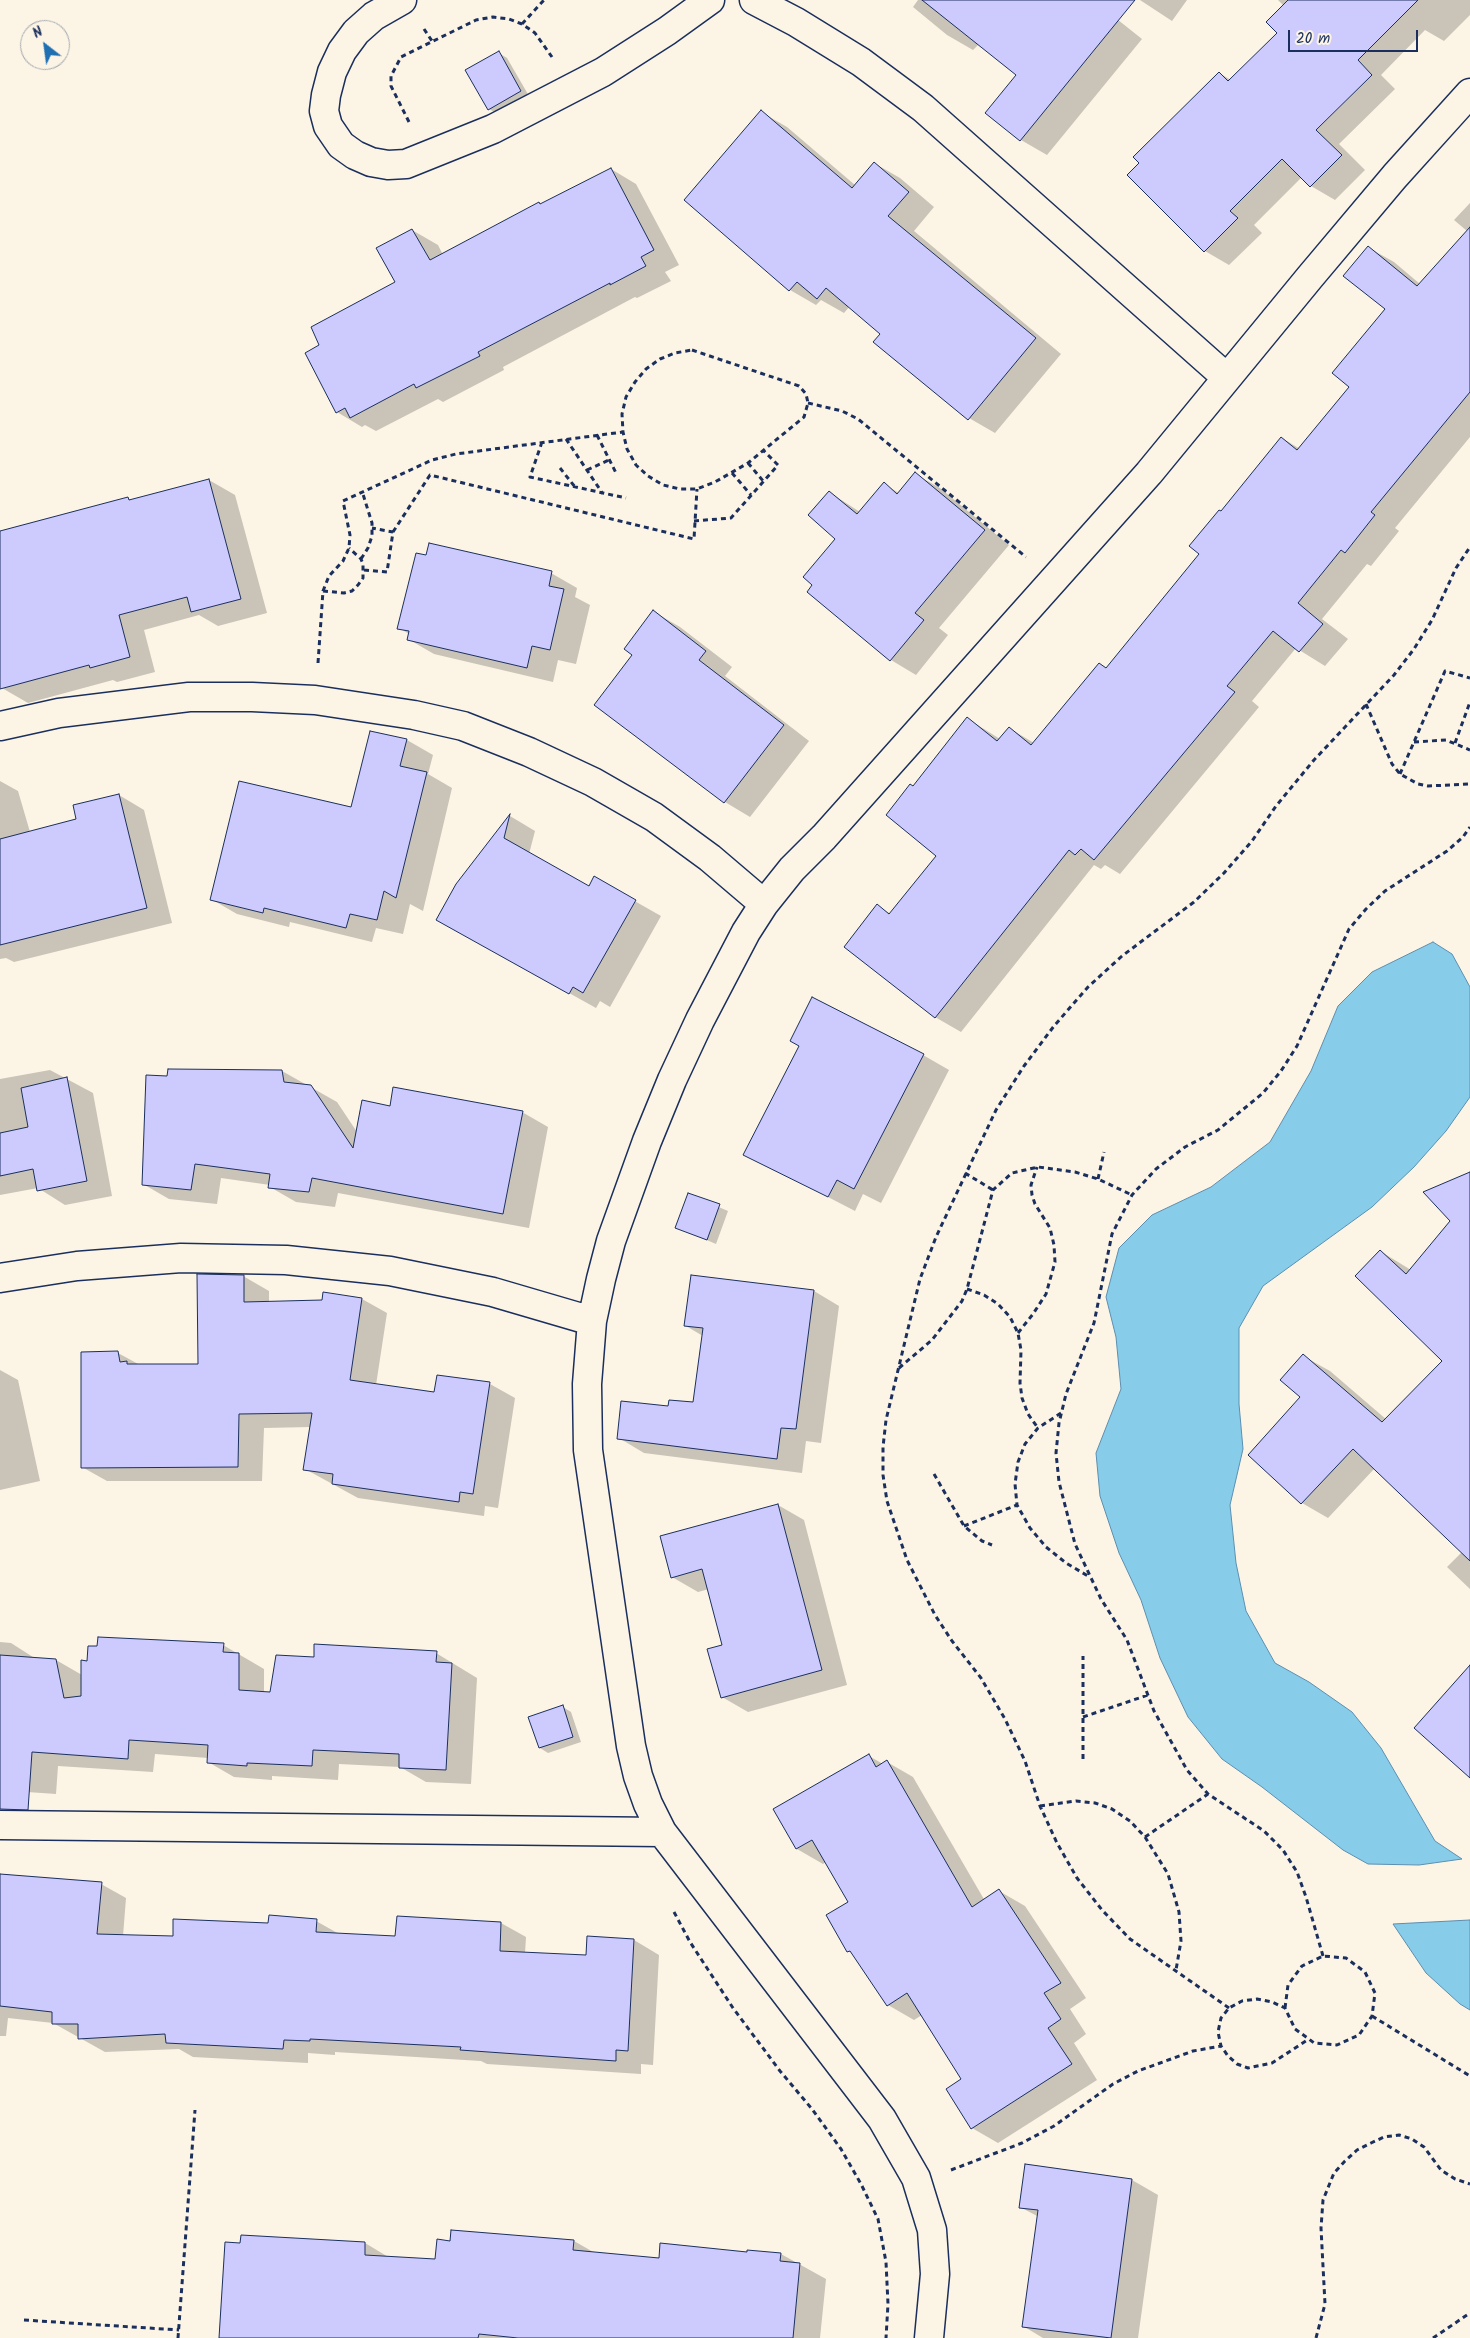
<!DOCTYPE html>
<style>
body{margin:0}
#map{position:relative;width:1470px;height:2338px;overflow:hidden;background:#fcf5e5;font-family:Kalam,sans-serif}
canvas{display:block}
.north{position:absolute;left:20px;top:20px;width:50px;height:50px;box-sizing:border-box;background:#fcf5e5;border:1px solid #a2a6af;border-radius:50%;rotate:330deg;font-size:14px;font-weight:700;line-height:20px;text-align:center;color:#1b2f5e}
.north::after{content:'';display:block;margin:auto;width:18px;height:22px;background:#1f6fb2;clip-path:polygon(50% 0,100% 100%,50% 72%,0 100%)}
.scale{position:absolute;left:1288px;top:30px;width:130px;height:22px;box-sizing:border-box;border:2px solid #1b2f5e;border-top:0;padding-left:6px;font-size:15px;line-height:18px;white-space:nowrap;color:#1b2f5e;-webkit-text-stroke:4px #fcf5e5;paint-order:stroke}
</style>
<div id="map">
<canvas width="1470" height="2338"></canvas>
<div class="north">N</div>
<div class="scale">20 m</div>
</div>
<script>
const c = document.querySelector('canvas').getContext('2d');
c.lineJoin = 'round';
function fillPath(path, color) { c.fillStyle = color; c.fill(path, 'evenodd'); }
const poly = rows => new Path2D(rows.map(r => 'M' + r).join(''));
function stroke(path, color, width, dash) { c.strokeStyle = color; c.lineWidth = width; c.lineCap = dash ? 'butt' : 'round'; c.setLineDash(dash || []); c.stroke(path); }
const water = poly([
 [1433,942,1452,954,1470,987,1470,1097,1446,1131,1414,1167,1372,1207,1263,1286,1239,1328,1239,1404,1243,1449,1230,1505,1236,1563,1246,1611,1275,1663,1309,1682,1352,1712,1381,1748,1435,1841,1462,1859,1419,1865,1368,1864,1343,1850,1262,1787,1222,1759,1188,1717,1160,1658,1141,1600,1119,1553,1100,1496,1096,1453,1121,1389,1116,1337,1106,1297,1119,1248,1152,1215,1211,1187,1270,1142,1311,1071,1338,1006,1372,972,1433,942],
 [1470,1920,1470,2010,1460,2004,1426,1973,1393,1924,1470,1920]
]);
fillPath(water, '#87cde9');
stroke(water, '#5c8eb1', 1);
fillPath(poly([
 [918,0,1093,0,1142,39,1047,155,1021,140,987,112,1017,75,979,44,973,50,947,35,913,7],
 [1140,0,1187,0,1172,21],
 [1278,0,1470,0,1470,15,1444,41,1425,30,1381,75,1395,89,1339,144,1365,170,1335,200,1311,186,1302,177,1254,225,1262,233,1229,265,1205,251,1128,175,1219,73,1231,80,1279,33,1284,6],
 [499,53,507,58,529,96,498,114,489,109],
 [761,112,787,127,855,185,874,163,900,178,934,207,914,231,1061,354,995,433,969,418,882,333,850,306,844,313,821,300,816,305,790,290,686,200],
 [611,169,636,184,679,265,665,272,671,281,637,298,635,297,503,367,504,370,443,402,438,399,376,431,365,425,362,427,337,412,321,346,397,283,412,230,438,245,443,255],
 [1470,203,1470,437,1395,528,1399,531,1371,566,1367,564,1322,619,1348,639,1325,666,1296,648,1252,701,1259,707,1120,874,1105,865,1101,869,1094,865,961,1032,935,1017,878,906,891,914,938,855,914,787,968,719,1000,739,1009,728,1034,743,1100,664,1107,668,1200,554,1221,512,1282,438,1300,449,1351,386,1386,309,1369,248,1394,262,1420,284,1467,231,1454,220],
 [915,474,940,488,1009,545,939,628,948,635,916,675,891,660,809,592,837,539,829,492,860,512,884,484,899,493],
 [209,480,235,495,267,613,218,626,199,615,144,630,155,672,117,682,113,680,28,703,2,688,0,680,0,531,128,498,132,501],
 [551,573,577,588,575,597,590,605,576,664,558,660,553,682,434,654,408,639,409,634,399,628],
 [654,612,680,627,732,667,725,676,809,741,750,817,725,802,596,705,634,655],
 [407,740,433,755,428,774,452,788,423,911,410,904,403,934,376,928,372,942,290,922,289,927,237,914,211,899,352,809],
 [0,781,18,791,30,832,78,820,119,795,144,810,172,923,14,962,6,958,0,959],
 [510,816,535,831,529,854,589,887,594,878,661,916,610,1007,600,1001,596,1008,463,934,457,885],
 [923,1055,949,1070,881,1203,863,1194,855,1211,745,1154],
 [50,1070,93,1093,112,1196,65,1205,38,1188,0,1195,0,1079],
 [282,1071,337,1102,357,1132,522,1112,548,1127,529,1228,338,1193,335,1207,296,1202,270,1187,270,1185,221,1178,217,1204,169,1199,143,1184,168,1077],
 [1470,1174,1470,1589,1447,1567,1462,1552,1375,1468,1328,1518,1302,1503,1303,1356,1330,1371,1387,1420,1444,1361,1380,1251,1411,1270,1452,1221],
 [688,1194,728,1211,716,1244,676,1227],
 [243,1276,269,1291,269,1303,323,1301,324,1293,362,1299,387,1313,376,1385,435,1394,438,1376,490,1384,515,1398,498,1508,485,1506,484,1516,358,1498,305,1469,311,1427,264,1428,262,1481,107,1481,82,1467,118,1353,140,1365,199,1365],
 [814,1291,839,1306,821,1443,806,1441,802,1473,644,1453,619,1438,669,1407,694,1404,703,1336,686,1326],
 [0,1370,18,1380,40,1481,0,1490],
 [778,1505,804,1520,847,1685,748,1712,722,1697,724,1646,709,1589,698,1592,672,1577],
 [0,1642,11,1643,36,1659,56,1660,82,1675,223,1645,264,1669,264,1693,271,1693,315,1659,436,1653,477,1678,471,1784,426,1782,400,1767,339,1764,338,1780,272,1776,272,1780,234,1777,208,1762,208,1758,155,1754,153,1772,58,1766,56,1794,13,1791,0,1783],
 [563,1707,571,1712,581,1742,548,1753,540,1748],
 [869,1756,883,1764,887,1762,913,1777,985,1901,999,1891,1025,1906,1086,1998,1070,2009,1086,2034,1074,2043,1097,2080,998,2143,972,2128,963,2079,922,2015,914,2020,888,2005,854,1954,848,1951,850,1903,826,1862,823,1864,797,1849,775,1810],
 [0,1874,101,1884,126,1898,123,1936,175,1937,316,1921,341,1935,397,1938,501,1923,526,1937,525,1953,587,1956,588,1937,634,1940,659,1955,653,2065,641,2064,641,2074,487,2064,481,2061,335,2052,335,2055,308,2053,308,2063,193,2057,179,2049,105,2052,53,2023,8,2018,6,2036,0,2036],
 [1026,2166,1132,2180,1158,2195,1138,2338,1043,2338,1023,2326,1039,2217,1020,2207],
 [242,2237,365,2243,390,2258,436,2260,451,2242,574,2241,595,2253,660,2259,748,2254,781,2254,826,2279,820,2338,220,2338]
]), '#0003');
const building = poly([
 [922,0,1135,0,1020,141,985,113,1016,75,922,0],
 [1288,0,1418,0,1358,60,1372,75,1316,130,1342,155,1310,187,1282,159,1230,211,1238,218,1204,252,1127,175,1139,163,1133,157,1219,72,1228,81,1277,33,1266,22,1288,0],
 [499,51,521,91,488,110,465,70,499,51],
 [761,110,852,188,874,162,909,192,888,216,1036,338,968,420,873,342,880,334,826,288,817,299,797,282,789,291,684,200,761,110],
 [611,168,654,250,641,257,646,266,610,285,610,283,478,352,480,356,416,388,414,384,350,418,345,408,336,413,305,353,319,345,311,327,395,282,376,248,412,229,430,260,539,202,540,204,611,168],
 [1470,227,1470,392,1371,512,1375,515,1345,553,1341,550,1298,603,1323,624,1299,652,1273,631,1227,686,1235,692,1094,860,1081,849,1075,855,1069,850,935,1018,844,947,877,904,889,914,936,856,886,815,910,784,913,786,967,717,997,741,1009,727,1031,745,1099,663,1106,668,1199,554,1189,546,1219,510,1221,511,1281,437,1297,450,1349,387,1332,373,1385,309,1343,276,1368,246,1417,286,1470,227],
 [915,472,985,530,915,613,924,620,890,661,807,592,812,585,803,577,835,539,808,515,829,491,857,514,884,482,897,494,915,472],
 [209,479,241,599,191,612,187,597,119,615,130,657,90,668,89,665,0,689,0,531,128,497,129,500,209,479],
 [429,543,552,571,549,586,564,589,550,650,532,646,527,668,407,640,409,631,397,629,416,553,426,555,429,543],
 [653,610,706,651,699,660,784,725,724,803,594,705,632,655,624,649,653,610],
 [370,731,407,739,400,766,427,772,396,898,384,891,377,920,350,914,346,928,264,908,263,913,210,900,239,781,351,807,370,731],
 [119,794,147,908,0,945,0,839,76,819,73,805,119,794],
 [510,814,504,838,589,886,594,876,636,900,583,993,573,987,569,994,436,920,456,884,510,814],
 [812,997,924,1054,854,1189,837,1180,828,1197,743,1155,799,1046,790,1041,812,997],
 [168,1069,282,1070,284,1082,311,1085,353,1148,362,1100,390,1106,393,1087,523,1111,503,1214,312,1178,309,1192,268,1188,270,1174,195,1164,191,1190,142,1185,146,1075,167,1076,168,1069],
 [67,1077,87,1181,37,1191,33,1169,0,1176,0,1133,28,1127,21,1088,67,1077],
 [1470,1172,1470,1561,1353,1449,1301,1504,1248,1455,1300,1397,1280,1380,1303,1354,1382,1422,1442,1361,1355,1276,1380,1250,1406,1274,1450,1221,1423,1192,1470,1172],
 [688,1193,720,1204,707,1240,675,1228,688,1193],
 [197,1274,244,1275,244,1302,322,1300,323,1292,362,1298,350,1380,434,1392,437,1375,490,1382,473,1494,460,1492,459,1502,332,1484,333,1474,303,1470,312,1413,239,1414,238,1467,81,1468,81,1352,118,1351,120,1362,127,1361,127,1364,198,1364,197,1274],
 [691,1275,814,1290,796,1429,781,1428,777,1459,617,1439,621,1401,668,1406,669,1400,693,1402,703,1328,684,1326,691,1275],
 [778,1504,822,1670,721,1698,707,1649,722,1645,702,1569,671,1578,660,1536,778,1504],
 [98,1637,224,1643,223,1652,239,1653,239,1690,270,1692,276,1655,314,1657,314,1644,437,1651,436,1662,452,1663,446,1770,399,1768,399,1754,313,1750,312,1766,247,1763,247,1766,207,1763,208,1745,129,1740,128,1759,32,1752,28,1810,0,1809,0,1655,56,1659,64,1698,81,1696,81,1660,87,1661,88,1646,97,1646,98,1637],
 [1470,1665,1470,1778,1414,1728,1470,1665],
 [563,1705,573,1737,539,1748,528,1717,563,1705],
 [869,1754,876,1767,887,1760,972,1907,999,1889,1061,1983,1044,1993,1061,2019,1048,2028,1072,2064,971,2129,946,2089,961,2079,907,1993,887,2006,850,1951,847,1952,826,1915,848,1902,812,1840,796,1849,773,1809,869,1754],
 [0,1874,102,1882,97,1934,173,1936,173,1919,268,1923,269,1915,317,1919,316,1932,395,1936,397,1916,501,1922,500,1951,586,1955,587,1936,634,1939,628,2051,616,2050,616,2061,460,2050,461,2047,310,2039,310,2041,284,2040,283,2049,166,2043,165,2034,78,2039,78,2024,52,2024,52,2012,0,2006,0,1874],
 [1025,2164,1132,2179,1111,2338,1022,2327,1038,2210,1019,2208,1025,2164],
 [451,2230,574,2240,573,2250,659,2258,660,2243,747,2252,747,2250,781,2253,780,2261,800,2263,793,2338,518,2338,479,2334,478,2338,219,2338,225,2242,240,2243,241,2235,365,2242,365,2255,435,2259,437,2239,450,2241,451,2230]
]);
fillPath(building, '#cdcafd');
stroke(building, '#1b2f5e', 1);
const minor = poly([
 [402,0,374,16,356,32,342,51,332,72,326,95,324,111,328,126,341,145,355,155,371,162,388,165,406,164,493,129,603,72,667,31,710,0],
 [754,0,796,22,861,62,923,108,1227,378],
 [0,726,59,713,189,697,252,697,315,700,414,715,463,726,529,752,593,782,654,817,710,858,764,904],
 [0,1278,77,1266,181,1258,286,1260,390,1271,493,1292,592,1321],
 [0,1825,662,1832],
 [929,2338,935,2274,932,2230,916,2178,882,2119,662,1832,648,1804,638,1776,631,1746,588,1450,587,1384,592,1321,601,1279,611,1241,647,1141,672,1080,700,1020,746,932,764,904,792,869,824,837,1149,473,1310,277,1395,176,1470,93]
]);
stroke(minor, '#1b2f5e', 31);
stroke(poly([
 [522,24,544,0],
 [424,29,432,41],
 [409,122,391,86,391,76,401,57,476,20,493,17,509,19,522,24,535,33,552,57],
 [692,350,799,386,806,394,808,403,804,417,748,463,715,482,697,489,680,489,663,485,648,476,636,465,627,449,623,432,622,414,626,397,635,382,646,369,660,359,675,353,692,350],
 [808,403,842,411,858,419,1026,557],
 [597,435,616,473],
 [566,439,603,494],
 [542,442,530,477,626,498],
 [748,463,764,482],
 [560,468,575,487],
 [587,470,609,460],
 [732,473,751,495],
 [694,521,731,518,778,465,764,451],
 [393,532,430,475,694,539,697,489],
 [361,559,368,548,372,536,372,523,362,491],
 [364,570,387,572,393,532,372,528],
 [323,591,344,593,352,591,358,585,363,578,363,564,361,559,349,548],
 [318,663,323,591,329,576,343,561,349,548,350,535,343,501,432,460,456,454,623,432],
 [1366,704,1392,764,1400,774,1418,784,1428,786,1470,784],
 [1414,742,1446,740,1470,750],
 [1455,743,1470,702],
 [1400,774,1445,671,1470,678],
 [965,1173,993,1190],
 [1098,1179,1104,1152],
 [967,1289,984,1295,998,1304,1010,1317,1018,1333,1021,1350,1020,1383,1022,1398,1028,1414,1038,1428],
 [1018,1333,1033,1314,1046,1294,1055,1262,1054,1245,1050,1228,1035,1204,1032,1195,1031,1185,1037,1167],
 [899,1368,932,1340,962,1301,967,1289,993,1190,1012,1173,1038,1167,1075,1172,1098,1179,1132,1195],
 [1061,1413,1038,1428,1025,1444,1018,1462,1015,1484,1017,1505,1030,1528,1046,1547,1066,1563,1088,1576],
 [934,1474,964,1526,982,1541,992,1545],
 [964,1526,1017,1505],
 [1083,1717,1148,1695],
 [1083,1759,1083,1656],
 [1040,1806,1076,1801,1095,1803,1112,1809,1130,1821,1145,1837,1168,1874,1179,1912,1181,1941,1176,1970],
 [1145,1837,1208,1794],
 [674,1912,690,1942,733,2008,780,2071,812,2109,841,2149,861,2184,878,2219,886,2262,888,2304,886,2338],
 [1323,1956,1306,1897,1297,1872,1283,1850,1264,1831,1208,1794,1187,1770,1154,1711,1127,1640,1101,1599,1075,1544,1059,1482,1056,1453,1059,1423,1066,1394,1094,1323,1112,1234,1132,1195,1156,1169,1185,1147,1218,1130,1263,1093,1281,1071,1297,1046,1349,929,1366,909,1385,891,1447,851,1463,837,1470,827],
 [1229,2008,1130,1939,1102,1910,1077,1878,1057,1843,1040,1806,1025,1761,1005,1719,981,1678,952,1641,935,1615,907,1560,887,1501,883,1475,883,1447,886,1420,920,1279,936,1237,996,1110,1024,1066,1054,1026,1088,987,1122,956,1194,902,1224,873,1252,841,1276,806,1314,760,1394,675,1414,649,1432,620,1456,568,1470,547],
 [1285,2008,1288,1985,1302,1966,1323,1956,1346,1958,1365,1972,1375,1993,1372,2016,1359,2035,1337,2045,1314,2043,1309,2039,1295,2029,1285,2008,1272,2002,1257,1999,1242,2001,1229,2008,1221,2018,1218,2032,1221,2046,1228,2056,1237,2064,1248,2068,1272,2063,1309,2039],
 [1372,2016,1470,2076],
 [951,2170,1022,2143,1054,2126,1113,2084,1138,2071,1193,2051,1221,2046],
 [24,2320,179,2330],
 [178,2338,195,2110],
 [1316,2338,1325,2304,1321,2228,1323,2200,1334,2173,1345,2161,1357,2150,1371,2143,1384,2137,1399,2135,1412,2139,1424,2147,1441,2170,1455,2179,1470,2184],
 [1433,2338,1470,2313]
]), '#1b2f5e', 3, [5, 4]);
stroke(minor, '#fcf5e5', 28);
</script>
